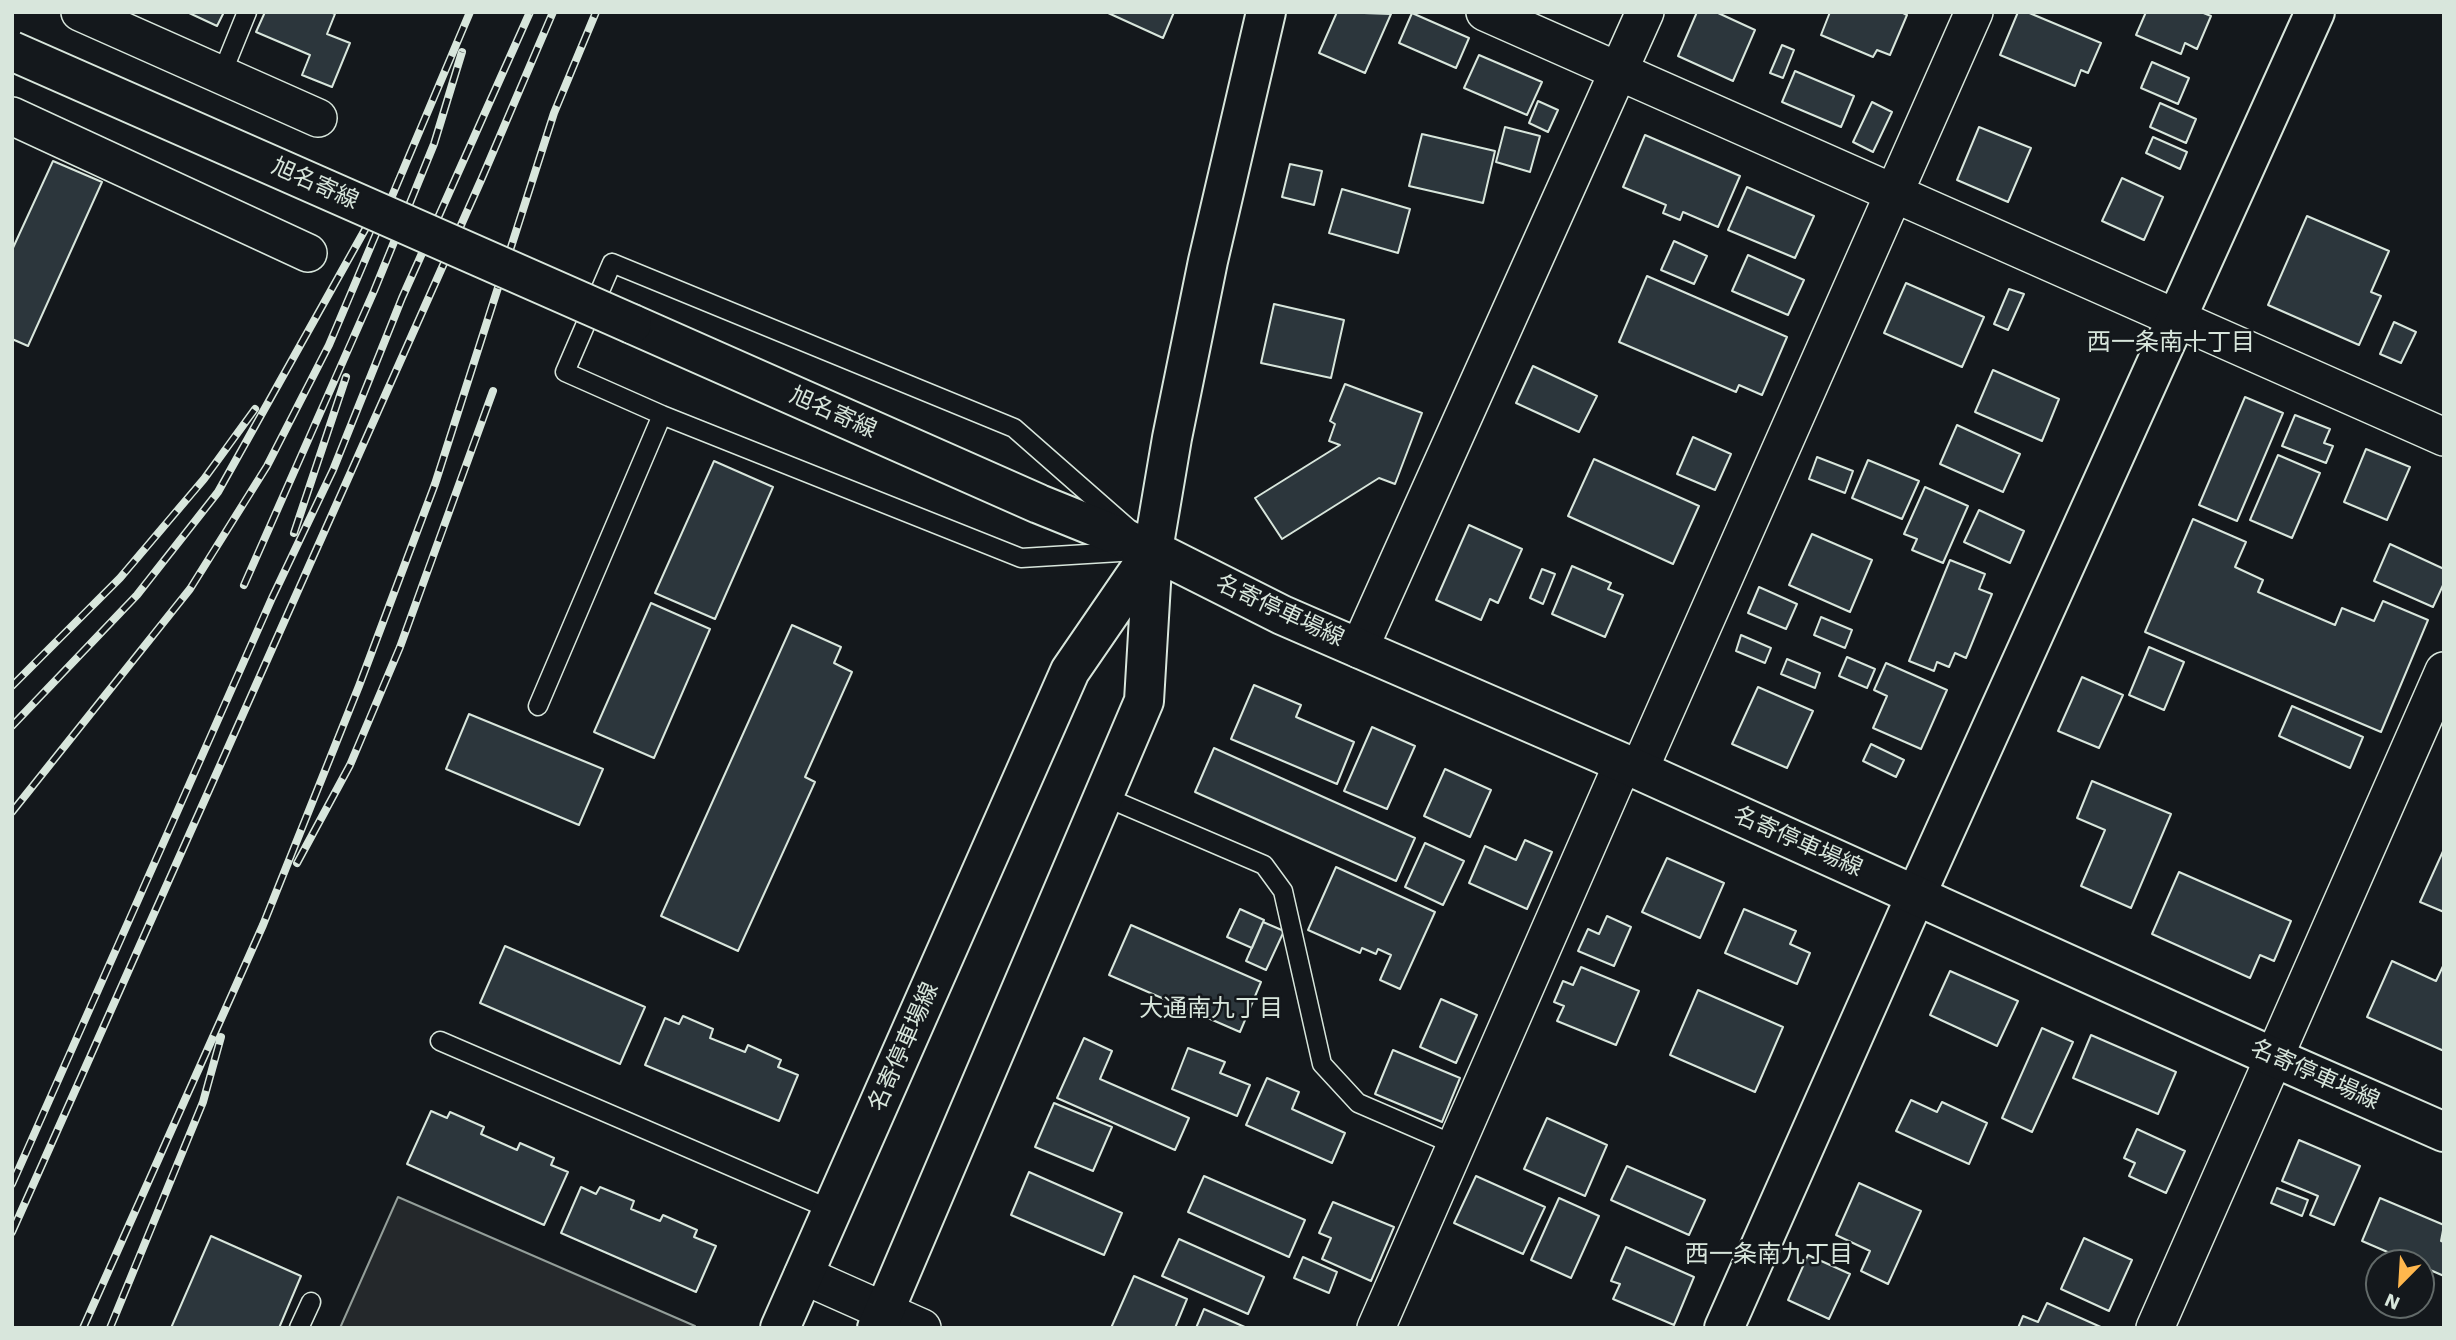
<!DOCTYPE html>
<meta charset="utf-8">
<style>
body{margin:0}
#map{position:relative;width:2456px;height:1340px;overflow:hidden;background:#14181c;font-family:"Work Sans",sans-serif}
canvas{display:block}
.frame{position:absolute;inset:0;border:14px solid #d8e6dc;pointer-events:none}
.north{position:absolute;left:2365px;top:1249px;width:70px;height:70px;box-sizing:border-box;background:#14181c;border:2px solid #626a69;border-radius:50%;rotate:204deg;font-size:19px;font-weight:700;line-height:28px;text-align:center;color:#d8e6dc}
.north::after{content:'';display:block;margin:auto;width:24px;height:32px;background:#ffb74d;clip-path:polygon(50% 0,100% 100%,50% 72%,0 100%)}
</style>
<div id="map">
<canvas width="2456" height="1340"></canvas>
<div class="frame"></div>
<div class="north">N</div>
</div>
<script>
const c = document.querySelector('canvas').getContext('2d');
c.lineJoin = 'round';
function fillPath(path, color) { c.fillStyle = color; c.fill(path, 'evenodd'); }
const poly = rows => new Path2D(rows.map(r => 'M' + r).join(''));
function stroke(path, color, width, dash) { c.strokeStyle = color; c.lineWidth = width; c.lineCap = dash ? 'butt' : 'round'; c.setLineDash(dash || []); c.stroke(path); }
function write(font, color, halo, rows, align = 'center') {
  c.font = font + ' "Work Sans","Noto Sans JP",sans-serif'; c.lineWidth = 5; c.setLineDash([]); c.textBaseline = 'middle'; c.strokeStyle = halo; c.fillStyle = color; for (const [text, x, y, turn = 0] of rows) {
    c.save(); c.translate(x, y); c.rotate((+turn || 0) * Math.PI / 180); c.textAlign = isNaN(turn) ? turn : align; if (halo) c.strokeText(text, 0, 0); c.fillText(text, 0, 0); c.restore();
  }
}
const parking = poly([
 [398,1197,695,1326,695,1328,340,1328,398,1197]
]);
fillPath(parking, '#24282b');
stroke(parking, '#939e99', 2);
const building = poly([
 [187,12,224,12,217,26,187,12],
 [265,12,330,12,335,14,327,34,350,43,332,87,302,75,310,55,256,32,265,12],
 [1106,12,1174,12,1163,38,1106,12],
 [1337,12,1391,14,1365,73,1319,53,1337,12],
 [1697,12,1716,12,1755,30,1733,81,1678,56,1697,12],
 [1830,12,1901,12,1907,15,1890,55,1877,50,1873,57,1821,35,1830,12],
 [2018,12,2027,12,2101,43,2088,73,2081,70,2075,86,2000,55,2018,12],
 [2146,12,2201,12,2211,16,2197,49,2185,43,2181,54,2136,35,2146,12],
 [1412,13,1469,38,1456,68,1399,43,1412,13],
 [1782,45,1794,50,1783,78,1770,73,1782,45],
 [1479,55,1542,82,1527,115,1464,88,1479,55],
 [2152,62,2189,78,2178,104,2141,88,2152,62],
 [1795,71,1854,96,1841,127,1782,102,1795,71],
 [1538,101,1558,110,1548,132,1529,123,1538,101],
 [1872,102,1892,112,1873,152,1853,142,1872,102],
 [2160,103,2196,119,2186,143,2150,127,2160,103],
 [1505,127,1540,136,1530,172,1496,162,1505,127],
 [1979,127,2031,148,2008,202,1957,180,1979,127],
 [1422,134,1495,151,1483,203,1409,186,1422,134],
 [1645,135,1740,176,1718,227,1683,212,1680,220,1663,213,1666,205,1623,187,1645,135],
 [2153,137,2187,152,2180,169,2146,153,2153,137],
 [53,161,102,182,28,346,12,339,12,250,53,161],
 [1290,164,1322,171,1314,205,1282,197,1290,164],
 [2122,178,2163,197,2144,240,2102,221,2122,178],
 [1747,187,1814,216,1795,258,1728,230,1747,187],
 [1342,189,1410,209,1398,253,1329,233,1342,189],
 [2307,216,2389,251,2371,292,2381,296,2359,345,2268,305,2307,216],
 [1674,241,1707,256,1694,284,1661,270,1674,241],
 [1748,255,1804,280,1788,315,1732,291,1748,255],
 [1647,276,1787,337,1762,395,1739,385,1736,392,1619,342,1647,276],
 [1906,283,1984,317,1962,367,1884,333,1906,283],
 [2009,289,2024,294,2008,330,1994,324,2009,289],
 [1274,304,1344,320,1331,378,1261,363,1274,304],
 [2394,322,2416,332,2401,363,2380,354,2394,322],
 [1533,366,1597,396,1579,432,1516,403,1533,366],
 [1993,370,2059,399,2042,441,1975,412,1993,370],
 [1345,384,1422,413,1395,484,1379,478,1282,539,1255,498,1340,445,1329,441,1335,424,1330,421,1345,384],
 [2245,397,2283,413,2237,521,2199,505,2245,397],
 [2295,415,2330,429,2324,443,2333,446,2326,463,2282,446,2295,415],
 [1957,425,2020,454,2003,492,1940,464,1957,425],
 [1693,437,1731,454,1715,490,1677,474,1693,437],
 [2366,449,2410,467,2387,520,2344,502,2366,449],
 [2278,455,2320,473,2292,538,2250,520,2278,455],
 [1817,457,1853,471,1845,493,1809,479,1817,457],
 [1594,459,1699,506,1673,564,1568,516,1594,459],
 [1868,460,1919,481,1902,519,1852,498,1868,460],
 [714,461,773,487,715,619,655,593,714,461],
 [1925,487,1968,506,1943,563,1912,550,1917,539,1904,534,1925,487],
 [1979,510,2024,531,2010,563,1964,542,1979,510],
 [2193,519,2246,542,2235,567,2263,580,2258,592,2335,625,2342,608,2374,621,2383,601,2428,620,2381,732,2145,632,2193,519],
 [1469,525,1522,549,1498,603,1490,599,1481,620,1436,600,1469,525],
 [1812,534,1872,560,1850,612,1789,585,1812,534],
 [2390,544,2444,569,2444,583,2433,607,2374,581,2390,544],
 [1950,560,1985,574,1979,589,1992,594,1966,658,1955,653,1949,667,1937,662,1934,671,1909,661,1950,560],
 [1572,566,1611,583,1608,589,1623,595,1605,637,1552,614,1572,566],
 [1542,569,1555,574,1543,604,1530,598,1542,569],
 [1759,587,1797,604,1786,629,1748,613,1759,587],
 [651,603,710,629,654,758,594,732,651,603],
 [1821,617,1852,630,1845,648,1814,635,1821,617],
 [792,625,841,647,834,663,852,672,805,777,815,782,738,951,661,916,792,625],
 [1741,635,1771,648,1765,663,1736,651,1741,635],
 [2149,647,2184,662,2164,710,2129,695,2149,647],
 [1847,657,1875,669,1867,688,1839,676,1847,657],
 [1787,659,1820,673,1815,688,1781,674,1787,659],
 [1886,663,1947,690,1921,749,1873,728,1887,696,1874,690,1886,663],
 [2082,677,2123,695,2099,748,2058,731,2082,677],
 [1254,685,1301,705,1296,717,1354,742,1337,784,1231,739,1254,685],
 [1758,687,1813,711,1787,768,1732,744,1758,687],
 [2292,706,2363,737,2350,768,2279,736,2292,706],
 [469,714,603,769,579,825,446,769,469,714],
 [1372,727,1415,746,1387,809,1344,791,1372,727],
 [1871,744,1904,760,1896,777,1863,761,1871,744],
 [1214,748,1415,838,1396,881,1195,792,1214,748],
 [1445,769,1491,790,1470,837,1424,816,1445,769],
 [2092,781,2171,814,2131,908,2081,886,2105,830,2077,818,2092,781],
 [1525,840,1552,852,1527,909,1469,883,1485,846,1516,860,1525,840],
 [1425,843,1464,861,1443,905,1405,887,1425,843],
 [2444,849,2444,912,2420,902,2444,849],
 [1667,858,1724,883,1700,938,1642,912,1667,858],
 [1336,867,1435,912,1400,989,1380,980,1391,955,1378,949,1376,954,1362,948,1360,953,1308,930,1336,867],
 [2179,872,2291,921,2274,961,2260,955,2250,978,2152,934,2179,872],
 [1240,909,1264,920,1252,948,1227,937,1240,909],
 [1744,909,1796,931,1790,944,1810,953,1797,984,1725,953,1744,909],
 [1607,916,1631,927,1614,966,1578,951,1588,929,1599,934,1607,916],
 [1263,922,1284,931,1266,970,1246,961,1263,922],
 [1131,925,1261,982,1240,1032,1109,975,1131,925],
 [505,946,645,1007,620,1064,480,1003,505,946],
 [2392,961,2436,981,2444,964,2444,1051,2367,1017,2392,961],
 [1581,967,1639,991,1616,1045,1557,1021,1564,1006,1554,1002,1563,981,1573,985,1581,967],
 [1950,971,2018,1001,1997,1046,1930,1015,1950,971],
 [1698,990,1783,1027,1755,1092,1670,1055,1698,990],
 [1441,999,1477,1015,1456,1063,1420,1047,1441,999],
 [683,1016,713,1029,710,1038,745,1052,748,1045,781,1060,778,1067,798,1075,779,1121,645,1065,665,1018,679,1024,683,1016],
 [2042,1028,2073,1042,2032,1132,2002,1118,2042,1028],
 [2091,1035,2176,1072,2158,1114,2073,1078,2091,1035],
 [1084,1038,1112,1051,1100,1079,1189,1118,1175,1150,1057,1098,1084,1038],
 [1188,1048,1225,1062,1220,1073,1250,1085,1237,1116,1172,1089,1188,1048],
 [1393,1050,1460,1078,1442,1122,1375,1094,1393,1050],
 [1267,1078,1299,1092,1292,1109,1345,1133,1332,1163,1246,1125,1267,1078],
 [1911,1100,1937,1112,1942,1102,1987,1123,1969,1164,1896,1131,1911,1100],
 [1054,1103,1112,1127,1093,1171,1035,1147,1054,1103],
 [431,1111,447,1118,450,1112,484,1127,481,1134,517,1150,520,1143,554,1158,551,1165,568,1172,544,1225,407,1164,431,1111],
 [1547,1118,1607,1145,1585,1196,1524,1169,1547,1118],
 [2137,1129,2185,1151,2166,1193,2129,1176,2135,1163,2124,1158,2137,1129],
 [2299,1140,2360,1166,2334,1225,2310,1215,2318,1196,2282,1181,2299,1140],
 [1627,1166,1705,1200,1689,1235,1611,1200,1627,1166],
 [1029,1172,1122,1213,1104,1255,1011,1215,1029,1172],
 [1204,1176,1305,1220,1289,1257,1188,1212,1204,1176],
 [1476,1176,1545,1207,1523,1254,1454,1223,1476,1176],
 [1859,1183,1921,1211,1888,1284,1861,1271,1870,1251,1836,1235,1859,1183],
 [581,1187,596,1194,600,1187,634,1201,631,1209,660,1221,663,1215,697,1230,694,1237,716,1246,696,1292,561,1233,581,1187],
 [2277,1188,2308,1200,2302,1216,2271,1203,2277,1188],
 [1559,1198,1599,1216,1571,1278,1531,1260,1559,1198],
 [2380,1198,2444,1225,2441,1241,2444,1242,2444,1276,2421,1266,2421,1263,2413,1263,2362,1241,2380,1198],
 [1333,1202,1394,1227,1371,1281,1322,1259,1331,1238,1319,1233,1333,1202],
 [211,1236,301,1276,279,1328,171,1328,211,1236],
 [2084,1238,2132,1260,2109,1311,2061,1289,2084,1238],
 [1179,1239,1264,1277,1248,1314,1162,1276,1179,1239],
 [1626,1247,1694,1277,1674,1325,1613,1299,1620,1284,1611,1281,1626,1247],
 [1808,1255,1850,1274,1829,1319,1788,1300,1808,1255],
 [1303,1257,1337,1272,1329,1293,1294,1278,1303,1257],
 [1134,1276,1187,1299,1175,1328,1111,1328,1134,1276],
 [2047,1303,2103,1328,2018,1328,2023,1316,2038,1322,2047,1303],
 [1204,1309,1247,1328,1196,1328,1204,1309]
]);
fillPath(building, '#2c363c');
stroke(building, '#d8e6dc', 2);
const service = poly([
 [221,76,247,12],
 [612,263,1014,428,1153,550,1021,558,662,415,565,372,612,263],
 [538,706,662,415],
 [1103,796,1264,865,1283,891,1322,1064,1358,1103,1455,1145],
 [440,1041,832,1210],
 [299,1328,311,1302]
]);
const minor = poly([
 [80,12,318,118],
 [1485,12,2444,437],
 [12,116,308,253],
 [1359,649,1645,12],
 [1639,770,1974,12],
 [803,1275,922,1328],
 [1376,1328,1623,763],
 [2155,1328,2444,671]
]);
const tertiary = poly([
 [1724,1328,1916,895,2315,12]
]);
const secondary = poly([
 [632,324,1039,504,1153,550,1282,615,1623,763,2273,1057,2444,1132],
 [780,1328,1070,671,1153,550],
 [877,1328,1144,701,1153,550,1172,438,1208,261,1266,12]
]);
stroke(service, '#d8e6dc', 21);
stroke(minor, '#d8e6dc', 40);
stroke(tertiary, '#d8e6dc', 42);
stroke(secondary, '#d8e6dc', 42);
stroke(service, '#14181c', 18);
stroke(minor, '#14181c', 37);
stroke(tertiary, '#14181c', 38);
stroke(secondary, '#14181c', 38);
const rail = poly([
 [294,533,346,377],
 [244,585,374,291,434,144,462,52],
 [12,686,120,578,204,479,255,409],
 [12,726,137,595,218,492,376,210],
 [12,812,190,589,267,466,329,345,470,12],
 [297,863,350,765,400,647,493,391],
 [12,1184,272,598,333,470,402,298,530,12],
 [12,1232,482,178,553,12],
 [83,1328,263,925,359,686,435,484,554,113,596,12],
 [110,1328,203,1102,221,1037]
]);
stroke(rail, '#d8e6dc', 8);
stroke(rail, '#14181c', 5, [16]);
const secondaryBridge = poly([
 [12,51,632,324]
]);
stroke(secondaryBridge, '#d8e6dc', 42, []);
stroke(secondaryBridge, '#14181c', 38);
write('23px', '#d8e6dc', '#14181c', [
 ["旭名寄線",315,184,24],
 ["旭名寄線",833,413,24],
 ["名寄停車場線",1280,611,25],
 ["名寄停車場線",1798,842,24],
 ["名寄停車場線",904,1047,-66],
 ["名寄停車場線",2315,1075,24]
]);
write('24px', '#d8e6dc', '#14181c', [
 ["西一条南十丁目",2171,343],
 ["大通南九丁目",1211,1009],
 ["西一条南九丁目",1769,1255]
]);
</script>
